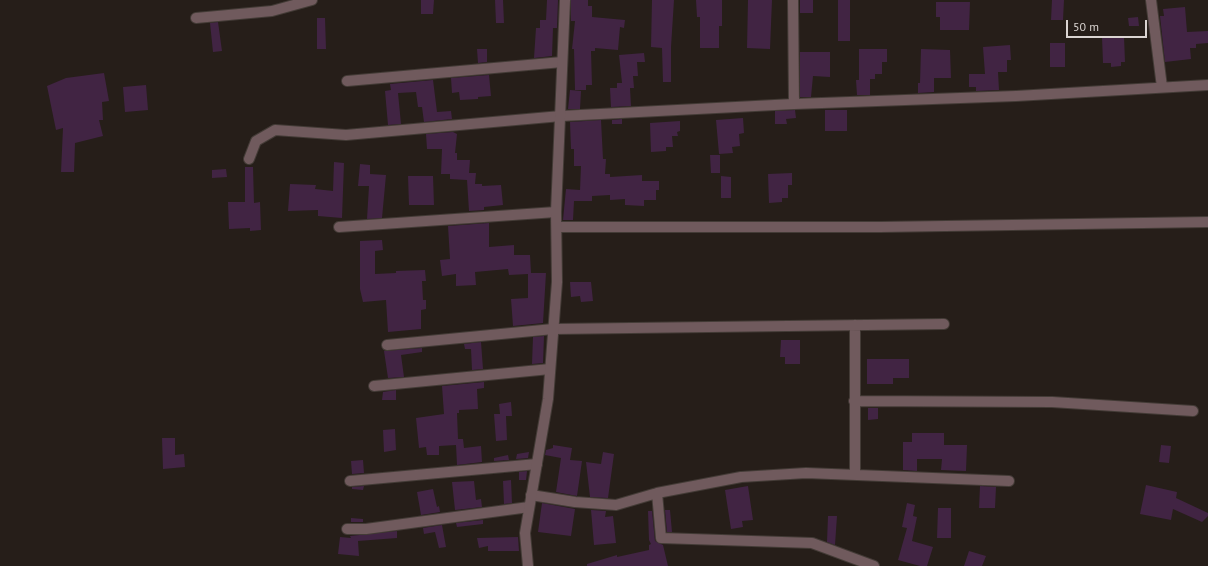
<!DOCTYPE html>
<style>
body{margin:0}
#map{position:relative;width:1208px;height:566px;overflow:hidden;background:#261e19;font-family:"PT Sans",sans-serif}
canvas{display:block}
.scale{position:absolute;left:1066px;top:20px;width:81px;height:18px;box-sizing:border-box;border:2px solid #dad4d1;border-top:0;padding-left:5px;font-size:12px;line-height:14px;white-space:nowrap;color:#dad4d1;-webkit-text-stroke:3px #261e19;paint-order:stroke}
</style>
<div id="map">
<canvas width="1208" height="566"></canvas>
<div class="scale">50 m</div>
</div>
<script>
const c = document.querySelector('canvas').getContext('2d');
c.lineJoin = 'round';
function fillPath(path, color) { c.fillStyle = color; c.fill(path, 'evenodd'); }
const poly = rows => new Path2D(rows.map(r => 'M' + r).join(''));
function stroke(path, color, width, dash) { c.strokeStyle = color; c.lineWidth = width; c.lineCap = dash ? 'butt' : 'round'; c.setLineDash(dash || []); c.stroke(path); }
fillPath(poly([
 [421,0,434,0,433,14,421,14],
 [495,0,503,0,504,23,496,23],
 [547,0,558,0,557,28,553,28,552,56,534,58,536,28,540,28,540,20,546,20],
 [571,0,588,0,588,6,592,6,592,17,625,20,624,28,620,27,618,50,595,48,595,51,591,51,592,85,586,85,586,90,575,90,574,49,572,49,575,21,571,21],
 [652,0,674,0,671,47,671,82,663,82,662,48,651,47],
 [696,0,722,0,722,26,719,26,719,48,700,48,700,17,697,17],
 [748,0,772,0,770,49,747,48],
 [800,0,813,0,813,13,800,13],
 [838,0,850,0,850,41,838,41],
 [1052,0,1064,0,1063,20,1051,20],
 [936,2,970,2,969,30,940,30,940,17,936,17],
 [1185,7,1187,32,1208,31,1208,43,1196,44,1196,48,1190,48,1191,59,1165,62,1160,16,1164,16,1163,9],
 [1138,17,1139,26,1129,26,1128,18],
 [317,18,325,18,326,49,317,49],
 [218,22,222,51,213,52,210,23],
 [1124,36,1125,62,1121,62,1121,66,1111,67,1111,63,1103,63,1102,37],
 [1050,43,1065,43,1065,67,1050,67],
 [1010,45,1011,60,1007,60,1007,72,998,72,999,90,976,91,976,87,969,87,969,74,985,74,983,47],
 [477,49,487,49,487,62,478,63],
 [859,49,887,49,887,62,882,62,882,74,875,74,875,79,870,79,870,95,857,95,856,80,859,80],
 [921,49,950,50,951,78,934,78,934,92,918,93,918,83,920,83],
 [800,52,830,52,830,77,813,76,811,97,800,97],
 [644,53,645,62,637,62,638,76,633,76,634,88,630,88,631,106,611,107,610,88,617,88,617,83,622,83,619,55],
 [104,73,109,101,102,102,103,120,99,120,103,136,75,143,74,172,61,172,63,128,56,130,47,86,66,78],
 [489,75,491,96,478,97,478,99,460,100,459,92,452,93,451,78],
 [433,80,437,112,451,111,452,119,424,122,422,107,418,107,416,92,398,93,401,124,388,125,385,91,391,90,390,84],
 [146,85,148,110,125,112,123,87],
 [570,90,581,91,580,109,568,109],
 [795,110,796,118,786,119,787,124,775,124,775,111],
 [825,110,847,110,847,131,825,131],
 [743,118,744,133,739,134,740,146,732,147,733,153,719,154,716,120],
 [622,119,622,124,612,124,612,120],
 [601,120,603,159,606,159,605,174,610,174,610,177,642,175,642,181,659,181,659,190,656,190,656,200,644,200,644,206,625,205,625,199,610,200,610,195,592,196,592,201,574,201,573,220,563,220,566,189,580,190,581,166,574,166,574,149,571,149,570,122],
 [680,121,680,131,677,132,678,136,672,136,673,147,666,147,666,151,651,152,650,123],
 [453,132,457,134,455,153,457,153,457,160,470,160,469,173,476,173,475,184,482,184,482,186,501,185,503,205,484,207,484,210,469,211,467,180,450,179,450,174,441,174,442,149,427,149,426,134],
 [710,155,720,155,720,173,711,173],
 [334,162,344,163,342,218,318,216,318,210,288,211,290,184,316,185,315,189,333,191],
 [360,164,370,165,370,174,386,175,382,218,367,219,369,186,358,186],
 [245,167,253,167,254,203,260,202,261,230,250,231,250,228,229,229,228,202,245,202],
 [226,169,227,177,212,178,212,170],
 [792,173,792,185,788,185,788,198,782,198,782,202,769,203,768,174],
 [408,176,433,176,434,205,409,205],
 [721,176,731,177,731,198,721,198],
 [489,223,489,247,514,245,514,255,530,255,531,273,546,273,543,323,513,326,511,299,528,298,528,274,509,275,508,269,475,272,476,285,456,286,456,274,442,276,440,260,450,259,448,226],
 [382,240,383,250,375,251,375,274,396,273,396,271,425,270,426,281,422,281,423,300,426,300,426,309,421,310,421,329,388,332,386,300,363,302,360,289,360,241],
 [570,282,591,282,593,301,581,302,580,296,571,297],
 [544,336,543,363,532,364,533,337],
 [781,340,800,340,800,364,785,364,785,357,780,357],
 [481,342,483,369,472,370,471,349,465,349,464,344],
 [422,348,422,352,401,355,404,377,388,378,384,351],
 [867,359,909,359,909,378,893,378,893,384,867,384],
 [484,382,484,388,477,389,478,409,459,410,459,413,457,413,458,439,463,439,464,448,481,446,482,462,457,465,456,445,439,446,439,455,427,455,426,447,419,448,416,418,444,414,442,386],
 [396,390,396,400,382,400,383,392],
 [511,402,512,416,506,416,507,440,496,441,494,414,500,414,499,404],
 [868,408,878,408,878,419,868,420],
 [395,429,396,450,384,452,383,430],
 [912,433,944,433,944,445,967,445,966,471,941,470,942,459,917,459,917,471,903,470,903,442,912,442],
 [162,438,175,438,175,455,184,454,185,467,163,469],
 [553,445,572,448,570,460,582,461,577,496,556,492,561,458,545,455,546,450,553,448],
 [1161,445,1171,446,1169,463,1159,462],
 [529,452,528,458,516,459,517,454],
 [603,452,614,454,608,498,590,497,586,462,601,464],
 [508,455,509,460,494,461,494,458],
 [363,460,364,473,352,474,351,461],
 [527,471,526,480,519,480,519,472],
 [511,480,512,503,504,504,503,481],
 [474,481,476,500,481,499,482,507,455,510,452,482],
 [1146,485,1177,492,1176,498,1208,513,1208,516,1202,522,1173,509,1171,520,1140,514],
 [364,486,363,490,352,489,352,487],
 [748,486,753,520,742,521,743,527,731,529,725,490],
 [980,486,996,487,995,508,979,508],
 [433,489,437,507,439,506,440,512,421,515,417,492],
 [542,503,575,509,571,536,538,532],
 [907,503,915,505,913,516,917,517,912,541,933,547,927,566,920,566,898,560,907,528,902,527],
 [938,508,951,508,951,538,937,538],
 [591,510,606,511,605,517,613,516,616,543,594,545],
 [665,510,670,510,672,532,667,532],
 [648,511,652,511,655,541,663,545,668,566,587,566,587,564,617,555,617,557,649,550,649,545,651,544,649,540],
 [828,516,837,516,835,545,827,542],
 [351,518,363,519,363,522,351,522],
 [483,520,483,524,457,527,456,523],
 [442,525,446,547,439,548,435,532,424,534,423,528],
 [397,531,397,538,358,541,359,556,338,554,340,537,351,538,350,536],
 [518,537,519,551,488,551,488,546,479,548,477,538],
 [969,551,986,556,982,566,964,566]
]), '#412443');
const minor = poly([
 [793,0,794,104],
 [1151,0,1162,87],
 [196,18,272,11,312,0],
 [347,81,562,62],
 [249,159,256,141,275,130,346,135,561,116,794,104,1016,96,1208,85],
 [339,227,556,212],
 [557,227,880,227,1208,222],
 [387,345,553,329,944,324],
 [374,386,550,369],
 [854,401,1052,402,1193,411],
 [855,475,855,325],
 [350,481,537,464],
 [657,493,661,538,812,543,874,566],
 [531,495,575,502,616,505,657,493,741,477,806,473,1009,481],
 [347,529,366,529,529,507]
]);
const tertiary = poly([
 [528,566,525,533,548,399,557,282,556,212,565,0]
]);
stroke(minor, '#433b36', 12);
stroke(tertiary, '#433b36', 12);
stroke(minor, '#705a5d', 10);
stroke(tertiary, '#705a5d', 10);
</script>
